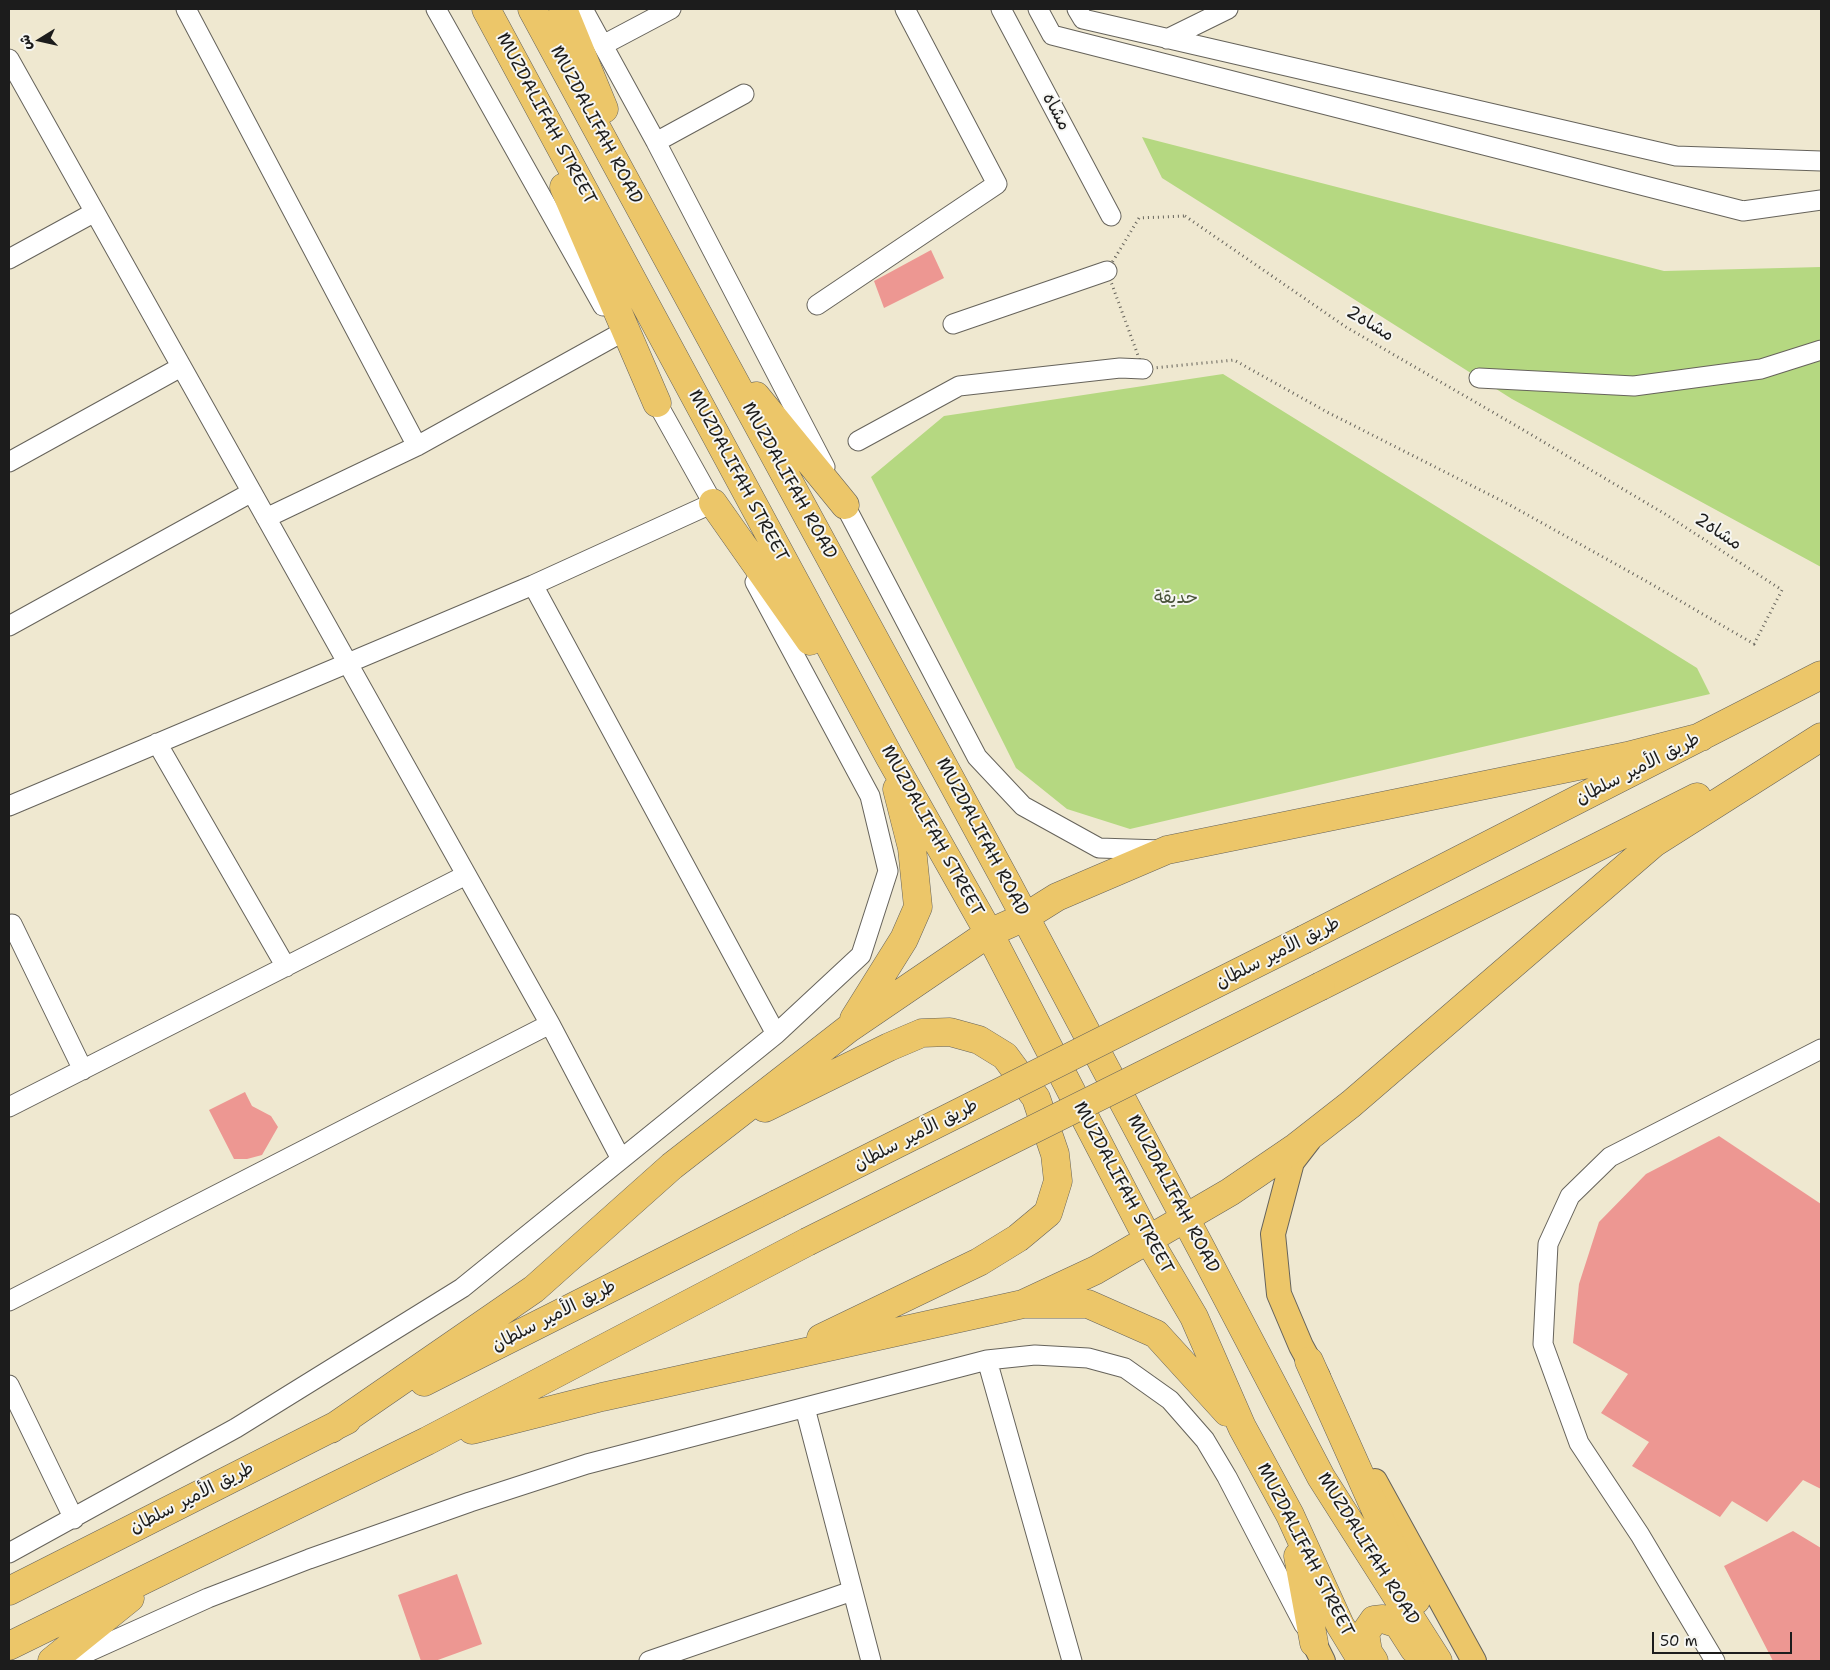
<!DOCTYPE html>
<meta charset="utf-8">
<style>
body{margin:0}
#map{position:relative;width:1830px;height:1670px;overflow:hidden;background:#efe8d0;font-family:"Shantell Sans","Playpen Sans Arabic",sans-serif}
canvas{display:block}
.frame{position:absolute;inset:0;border:10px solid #1c1c1c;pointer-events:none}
.north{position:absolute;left:15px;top:15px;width:50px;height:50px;-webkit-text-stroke:4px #f6f6f2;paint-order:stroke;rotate:260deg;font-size:14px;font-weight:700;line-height:20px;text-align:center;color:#1c1c1c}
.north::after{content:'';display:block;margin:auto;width:18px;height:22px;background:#1c1c1c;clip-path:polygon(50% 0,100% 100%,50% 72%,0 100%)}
.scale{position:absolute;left:1652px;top:1632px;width:140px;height:22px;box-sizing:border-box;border:2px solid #1c1c1c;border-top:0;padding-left:6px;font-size:15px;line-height:18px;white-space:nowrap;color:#1c1c1c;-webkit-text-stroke:4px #f6f6f2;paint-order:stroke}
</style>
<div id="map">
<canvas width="1830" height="1670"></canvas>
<div class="frame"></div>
<div class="north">ش</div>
<div class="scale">50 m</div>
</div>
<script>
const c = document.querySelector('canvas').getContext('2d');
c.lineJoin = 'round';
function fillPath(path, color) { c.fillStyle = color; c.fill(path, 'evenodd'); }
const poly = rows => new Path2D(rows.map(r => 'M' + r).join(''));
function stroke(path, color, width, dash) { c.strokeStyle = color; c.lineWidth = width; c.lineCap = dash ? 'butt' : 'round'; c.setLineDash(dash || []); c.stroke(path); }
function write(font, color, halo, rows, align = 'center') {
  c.font = font + ' "Shantell Sans","Playpen Sans Arabic",sans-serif'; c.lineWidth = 4; c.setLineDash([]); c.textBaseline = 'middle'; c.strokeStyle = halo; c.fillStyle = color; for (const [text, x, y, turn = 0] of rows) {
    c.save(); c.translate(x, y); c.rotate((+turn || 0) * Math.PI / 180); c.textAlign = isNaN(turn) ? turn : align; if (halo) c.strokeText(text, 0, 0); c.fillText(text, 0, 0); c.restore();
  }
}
fillPath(poly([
 [1142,137,1664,271,1821,267,1821,567,1512,399,1162,178],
 [1223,374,1697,668,1710,694,1130,829,1067,809,1016,768,871,477,944,416]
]), '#b5d881');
fillPath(poly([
 [931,250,944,278,884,308,874,281],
 [245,1092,252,1106,271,1116,278,1127,262,1155,247,1159,234,1159,209,1110],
 [1719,1136,1821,1204,1821,1489,1803,1480,1767,1522,1732,1501,1720,1517,1632,1466,1649,1442,1601,1413,1628,1374,1573,1343,1579,1284,1599,1222,1646,1174],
 [1793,1531,1821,1548,1821,1661,1773,1661,1724,1566],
 [457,1574,482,1644,435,1661,421,1661,398,1595]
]), '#ed9792');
const minor = poly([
 [186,9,417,446],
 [436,9,603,306],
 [583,9,656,142,825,467],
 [1001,9,1111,216],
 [1038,9,1052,35,1743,211,1821,200],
 [1077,9,1083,19,1676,156,1821,161],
 [1167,39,1228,9],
 [603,45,671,9],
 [9,59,550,1024,621,1159],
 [656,142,744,94],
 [9,259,95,212],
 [817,305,997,184,905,9],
 [953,324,1107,271],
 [1479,378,1634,386,1761,369,1821,350],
 [652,394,719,514],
 [858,441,959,386,1120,368,1143,369],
 [9,462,181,367],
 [839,494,977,757,1023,806,1099,848,1161,850],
 [266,518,417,446,619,334],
 [533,585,776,1034],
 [9,626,252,492],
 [157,743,286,967],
 [9,806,533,585,713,503],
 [12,924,83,1070],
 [9,1107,466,875],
 [9,1301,550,1024],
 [987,1360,1072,1661],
 [9,1385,74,1519],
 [805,1408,871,1661],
 [9,1553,236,1428,462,1288,776,1034,861,955,888,871,870,796,755,582],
 [68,1661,208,1598,309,1559,470,1502,587,1464,987,1360,1035,1355,1088,1358,1125,1368,1170,1400,1205,1440,1227,1477,1304,1625],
 [649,1661,852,1591],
 [1715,1661,1640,1535,1579,1443,1543,1344,1548,1244,1570,1196,1610,1157,1821,1049]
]);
const major = poly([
 [1309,1140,1292,1162,1273,1234,1279,1294,1301,1346,1318,1377],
 [1375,1481,1474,1661],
 [1314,1643,1323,1661]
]);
const highway = poly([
 [486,9,889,756,989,933,1148,1239,1194,1317,1242,1427,1290,1515,1340,1625,1362,1661],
 [532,9,1007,883,1202,1250,1321,1477,1438,1661],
 [563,9,604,109],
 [564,187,657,403],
 [756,396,845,505],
 [713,503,810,641],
 [1305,939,1821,675],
 [1321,986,1697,797],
 [854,1019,904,939,918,907,912,848,897,789],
 [765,1108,889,1047,922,1033,950,1032,979,1040,1005,1056,1036,1098,1055,1154,1058,1181,1048,1213,1018,1238,979,1262,821,1338],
 [1023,1304,1096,1270,1230,1192,1296,1147,1351,1104,1654,843,1821,737],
 [1309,1361,1416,1600],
 [424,1382,777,1204],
 [331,1429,534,1289,672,1166,848,1029,989,933,1025,917,1057,897,1167,850,1627,756,1701,737],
 [472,1430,602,1397,1023,1304,1088,1304,1156,1334,1227,1412],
 [1298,1556,1314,1643],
 [9,1591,347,1420],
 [9,1646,427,1441,807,1242],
 [52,1661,130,1598],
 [1374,1661,1368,1652,1365,1633,1374,1620,1383,1619,1398,1624,1414,1649]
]);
stroke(minor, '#66635b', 21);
stroke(major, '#66635b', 26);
stroke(highway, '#66635b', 29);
stroke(poly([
 [1185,216,1346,327,1520,428,1665,514,1782,590,1754,644,1646,581,1508,504,1327,412,1234,360,1143,369,1107,271,1139,218,1185,216]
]), '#66635b', 3, [1, 4]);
stroke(minor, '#fff', 19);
stroke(major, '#ecc669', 24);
stroke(highway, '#ecc669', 28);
const highwayBridge = poly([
 [777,1204,1305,939],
 [807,1242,1321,986]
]);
stroke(highwayBridge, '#66635b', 29, []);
stroke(highwayBridge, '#ecc669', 28);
write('18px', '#1c1c1c', '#f6f6f2', [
 ["مشاه",1056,112,62],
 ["MUZDALIFAH STREET",546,119,62],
 ["MUZDALIFAH ROAD",596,125,62],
 ["مشاه2",1370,324,31],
 ["MUZDALIFAH STREET",738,476,62],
 ["MUZDALIFAH ROAD",789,481,61],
 ["مشاه2",1718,532,33],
 ["طريق الأمير سلطان",1638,769,-27],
 ["MUZDALIFAH STREET",932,831,61],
 ["MUZDALIFAH ROAD",982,837,62],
 ["طريق الأمير سلطان",1278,953,-27],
 ["طريق الأمير سلطان",916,1135,-27],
 ["MUZDALIFAH STREET",1123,1188,62],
 ["MUZDALIFAH ROAD",1173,1194,62],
 ["طريق الأمير سلطان",554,1316,-27],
 ["طريق الأمير سلطان",192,1498,-27],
 ["MUZDALIFAH ROAD",1368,1549,58],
 ["MUZDALIFAH STREET",1305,1550,63]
]);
write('18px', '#4a543a', '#f6f6f2', [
 ["حديقة",1176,598]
]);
</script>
